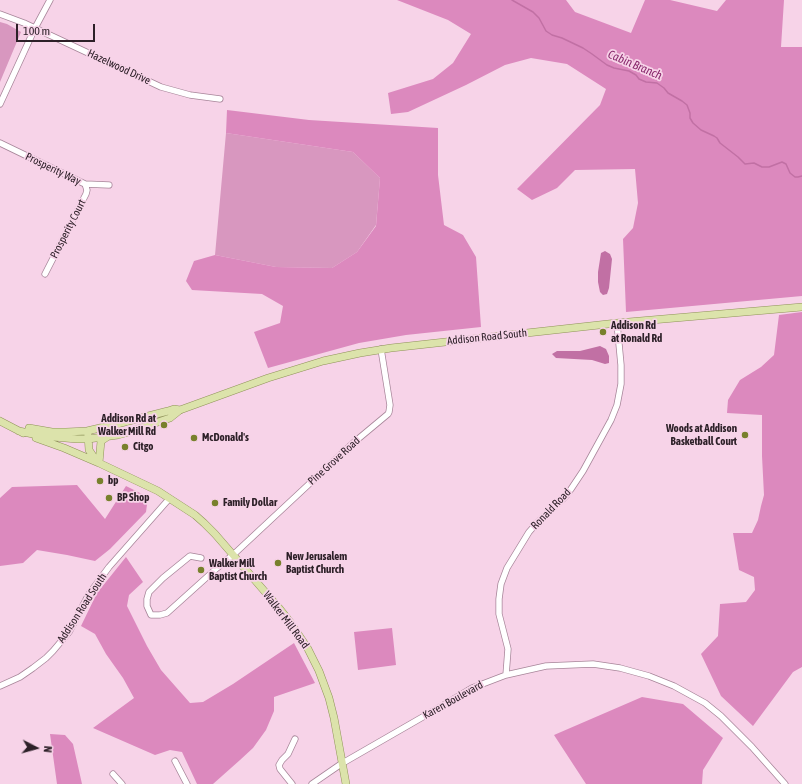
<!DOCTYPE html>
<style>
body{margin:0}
#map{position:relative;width:802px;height:784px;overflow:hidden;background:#f7d3e8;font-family:"Asap Condensed",sans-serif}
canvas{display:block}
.north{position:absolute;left:16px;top:728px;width:40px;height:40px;-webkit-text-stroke:3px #f7d3e8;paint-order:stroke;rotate:96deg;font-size:11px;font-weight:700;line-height:16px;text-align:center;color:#2d2028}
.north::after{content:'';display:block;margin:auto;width:14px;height:18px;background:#2d2028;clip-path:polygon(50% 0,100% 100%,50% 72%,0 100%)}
.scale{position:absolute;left:16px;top:24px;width:79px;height:18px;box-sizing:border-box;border:2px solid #2d2028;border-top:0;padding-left:5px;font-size:12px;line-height:14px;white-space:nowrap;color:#2d2028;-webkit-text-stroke:3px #f7d3e8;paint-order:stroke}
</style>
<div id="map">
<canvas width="802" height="784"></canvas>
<div class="north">N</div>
<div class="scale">100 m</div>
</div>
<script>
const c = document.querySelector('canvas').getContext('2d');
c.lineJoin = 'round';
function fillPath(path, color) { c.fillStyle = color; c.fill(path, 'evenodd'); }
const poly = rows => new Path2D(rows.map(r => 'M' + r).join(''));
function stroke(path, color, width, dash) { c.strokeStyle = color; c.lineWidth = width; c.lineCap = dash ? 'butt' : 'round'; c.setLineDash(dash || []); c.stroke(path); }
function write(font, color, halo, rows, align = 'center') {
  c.font = font + ' "Asap Condensed",sans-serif'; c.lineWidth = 3.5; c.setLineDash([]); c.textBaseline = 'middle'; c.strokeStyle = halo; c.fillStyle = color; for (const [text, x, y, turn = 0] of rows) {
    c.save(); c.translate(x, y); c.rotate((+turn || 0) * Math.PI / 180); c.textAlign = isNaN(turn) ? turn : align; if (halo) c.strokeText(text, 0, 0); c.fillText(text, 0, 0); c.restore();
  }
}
fillPath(poly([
 [0,22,7,24,21,32,0,82],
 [226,133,353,152,380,178,376,225,357,252,332,268,276,267,215,255]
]), '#d897bf');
fillPath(poly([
 [397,0,566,0,575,12,631,33,645,0,670,0,717,11,726,0,784,0,781,47,802,47,802,296,626,312,623,239,633,228,638,203,635,169,575,170,557,188,532,200,517,189,600,105,606,89,567,64,531,58,505,65,466,85,408,112,391,114,388,93,433,79,453,63,471,34,448,20],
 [227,110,309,120,438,128,438,175,444,225,463,235,476,257,481,327,406,335,359,343,268,368,254,332,280,323,283,306,262,294,192,290,186,281,194,261,215,255,276,267,332,268,357,252,376,226,380,178,353,152,226,133],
 [802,312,802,667,793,672,753,726,721,696,701,654,718,636,720,604,746,602,755,590,754,577,739,570,733,533,752,533,758,520,761,506,764,495,762,456,762,415,727,413,728,400,740,380,761,367,774,355,779,315],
 [77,485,105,519,126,486,148,497,146,512,110,549,95,561,67,555,37,550,23,563,0,566,0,498,12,487],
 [126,557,143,582,129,595,127,606,147,646,161,670,190,703,203,702,233,684,294,643,315,683,274,697,274,711,266,730,253,748,240,760,213,784,197,784,182,752,170,750,155,755,93,728,134,698,123,678,106,654,95,634,81,626,97,593],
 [392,628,396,665,358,670,354,632],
 [642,697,683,704,723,738,703,770,702,784,586,784,554,735],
 [50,734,65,735,73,744,82,784,57,784]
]), '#dc89be');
fillPath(poly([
 [605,251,610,254,612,259,609,288,607,294,603,295,600,292,598,282,598,272,601,253],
 [600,346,606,349,609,356,609,363,605,364,592,360,556,358,552,354,557,351,580,351]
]), '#c170a4');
stroke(poly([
 [512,0,533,12,539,18,546,31,552,35,562,38,583,48,592,54,607,65,614,68,629,71,636,75,639,79,646,82,657,83,664,88,668,93,682,101,687,105,690,113,690,118,693,123,701,130,714,136,717,138,720,143,738,157,745,164,754,163,762,167,769,167,782,162,786,164,790,173,795,177,798,177,802,176]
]), '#c170a4', 1.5);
const minor = poly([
 [0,14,24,23,161,87,190,95,220,99],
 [0,104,35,28,50,0],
 [0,143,85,184,109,185],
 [45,274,86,194,87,190,85,184],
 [201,558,190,556,163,578,149,592,147,599,147,606,151,615,160,615,167,613,217,568,233,555,352,444,388,414,389,412,390,405,381,349],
 [506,675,508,649,499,614,499,599,501,584,507,568,529,532,537,523,566,496,571,489,583,471,611,420,617,405,621,384,621,365,617,323],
 [0,686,20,677,33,668,46,658,53,651,69,632,89,594,109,567,169,499],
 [175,761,187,784],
 [113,774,122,784],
 [292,784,280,769,279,765,282,760,288,754,295,739],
 [312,784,341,764,447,703,472,688,506,675,546,666,593,664,620,668,649,676,674,686,705,703,721,716,752,747,785,784]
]);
const major = poly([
 [0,421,23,433],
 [29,428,52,432,66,432,87,431,117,424,168,411,174,409,180,410],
 [19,431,42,436,77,439,88,439,118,435,129,432,170,418,180,410,268,378,323,361,360,353,391,348,617,323,802,307],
 [88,435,89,450,93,456,97,461],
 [36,438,64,448,99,463,158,491,195,515,204,523,215,534,279,608,290,622,308,649,319,671,329,698,334,718,346,784],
 [99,463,101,441,107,437]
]);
stroke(minor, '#a78599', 7);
stroke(major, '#8f9259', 8);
stroke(minor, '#fff', 5.5);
stroke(major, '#dce3ab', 7);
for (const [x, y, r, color] of [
 [603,332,4,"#78802c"],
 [164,425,4,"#78802c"],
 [745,435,4,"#78802c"],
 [194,438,4,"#78802c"],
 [125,447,4,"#78802c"],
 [100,481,4,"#78802c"],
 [109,498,4,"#78802c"],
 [215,503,4,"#78802c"],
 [278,563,4,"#78802c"],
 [201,570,4,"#78802c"]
]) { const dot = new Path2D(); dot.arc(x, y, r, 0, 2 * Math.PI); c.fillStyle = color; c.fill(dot); stroke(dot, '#f7d3e8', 1.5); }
write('11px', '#2d2028', '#f7d3e8', [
 ["Hazelwood Drive",119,67,25],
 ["Prosperity Way",53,169,26],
 ["Prosperity Court",68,229,-63],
 ["Addison Road South",487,337,-6],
 ["Pine Grove Road",334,461,-42],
 ["Ronald Road",551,509,-46],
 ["Addison Road South",82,608,-57],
 ["Walker Mill Road",286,620,53],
 ["Karen Boulevard",453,700,-29]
]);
write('bold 11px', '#2d2028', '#f7d3e8', [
 ["Addison Rd",611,326],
 ["at Ronald Rd",611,339],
 ["Addison Rd at",156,419,"right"],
 ["Walker Mill Rd",156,432,"right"],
 ["Woods at Addison",737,429,"right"],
 ["Basketball Court",737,442,"right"],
 ["McDonald's",202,438],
 ["Citgo",133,447],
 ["bp",108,481],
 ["BP Shop",117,498],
 ["Family Dollar",223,503],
 ["New Jerusalem",286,557],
 ["Baptist Church",286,570],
 ["Walker Mill",209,564],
 ["Baptist Church",209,577]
], 'left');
write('italic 12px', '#89296d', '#f7d3e8', [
 ["Cabin Branch",635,65,23]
]);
</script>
